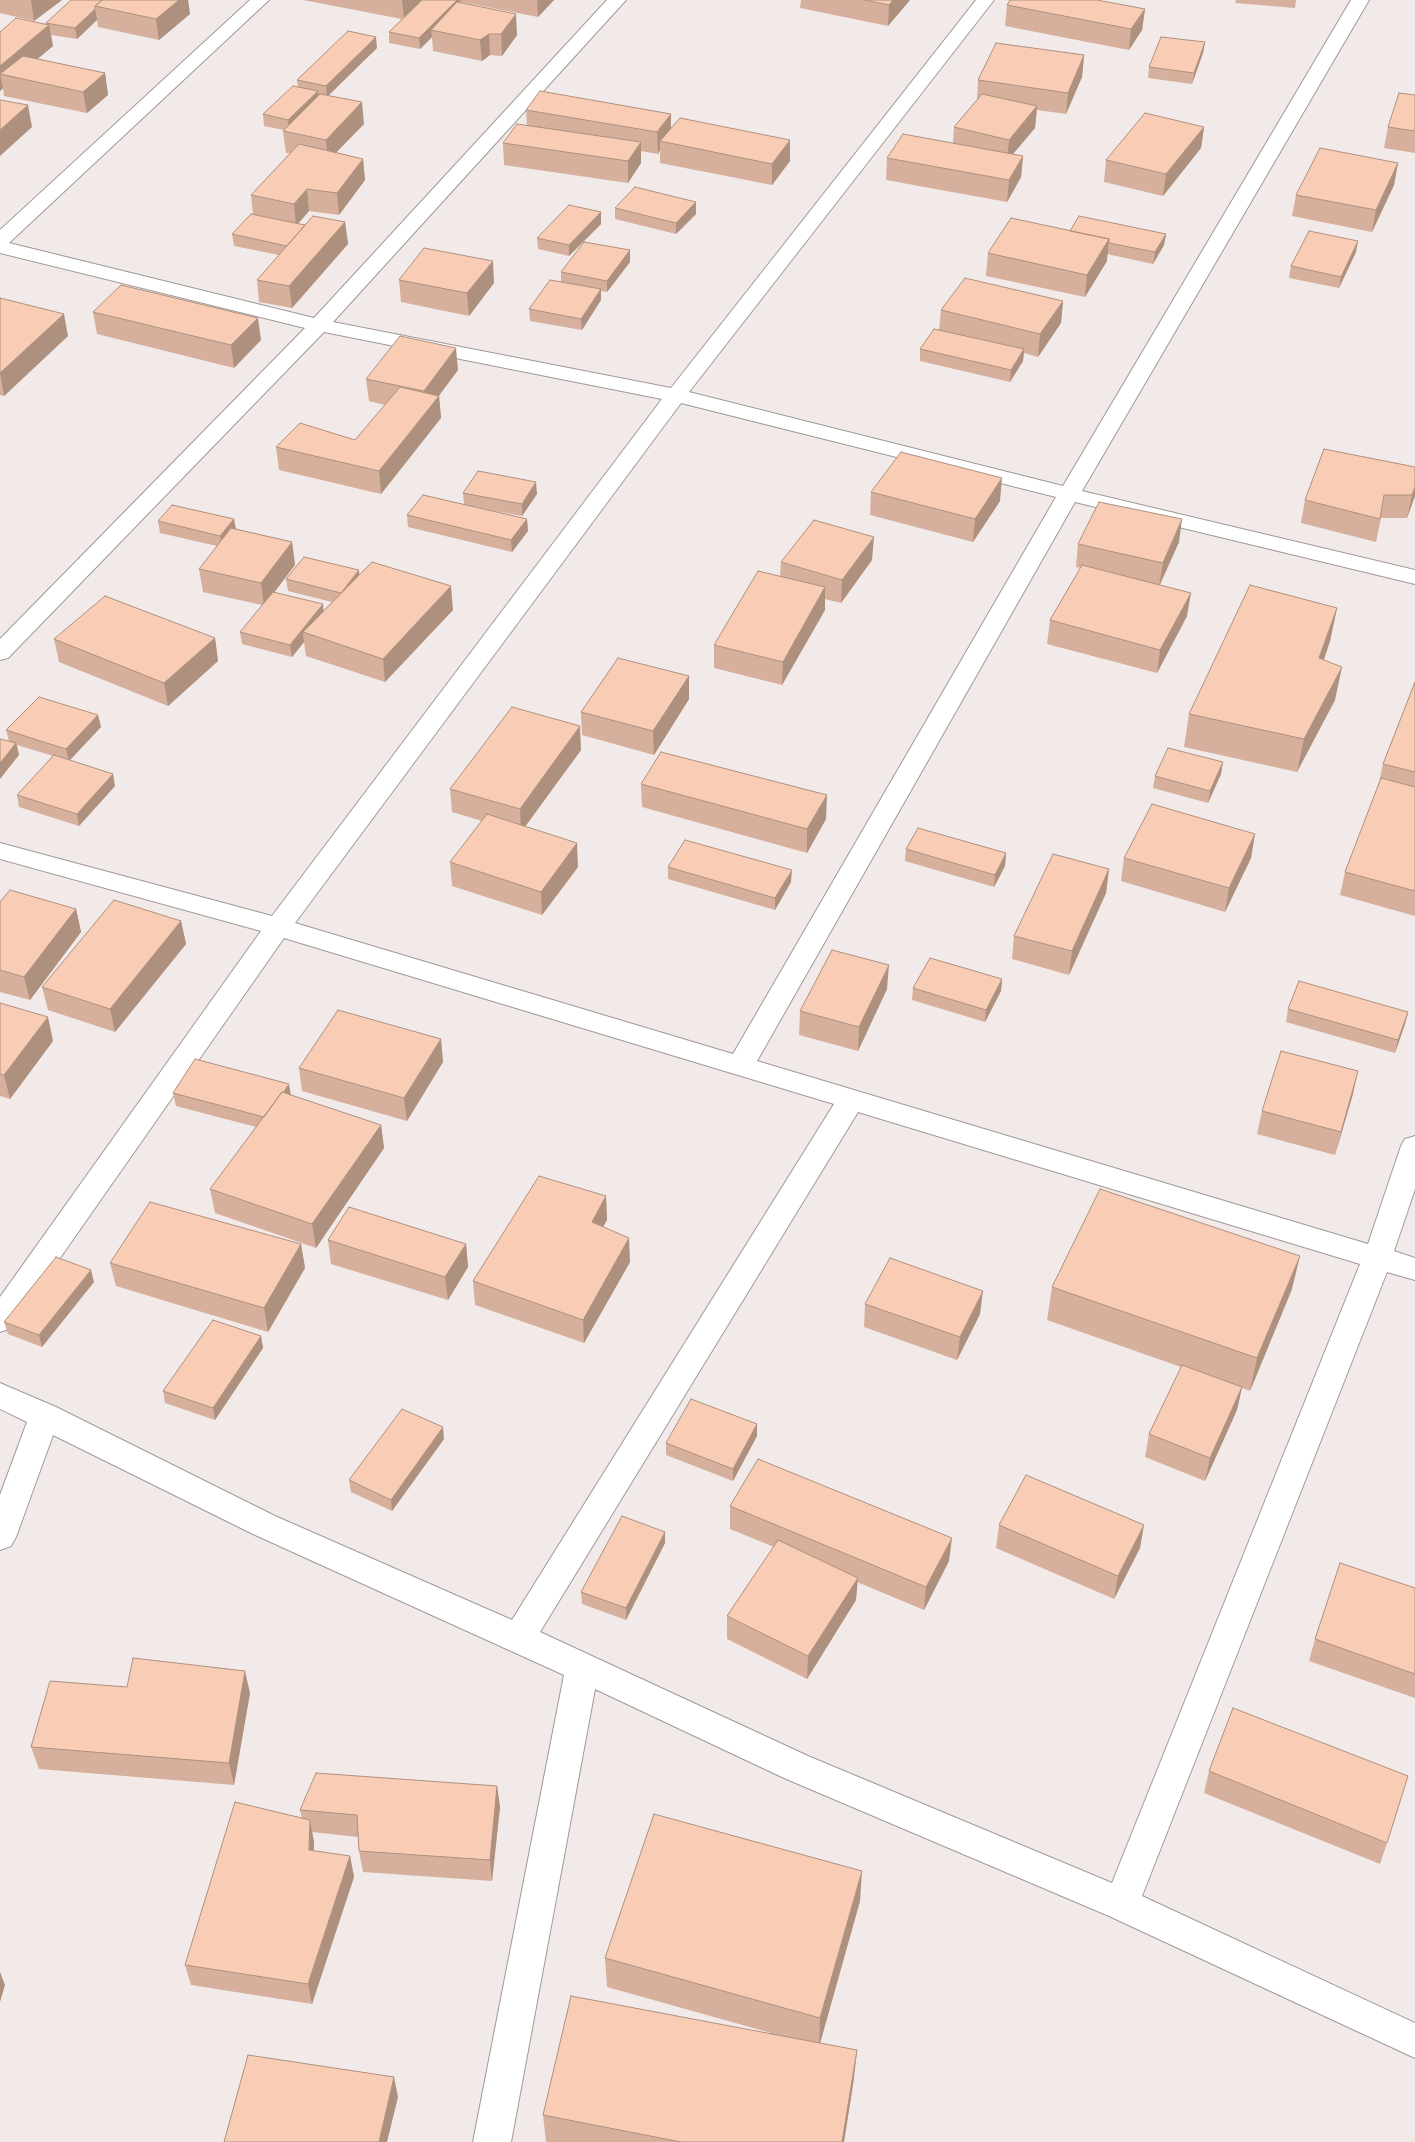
<!DOCTYPE html>
<style>
body{margin:0}
canvas{display:block;background:#f2e9e9}
</style>
<canvas width="1415" height="2142"></canvas>
<script>
const c = document.querySelector('canvas').getContext('2d');
c.lineJoin = 'round';
const poly = rows => new Path2D(rows.map(r => 'M' + r).join(''));
function stroke(path, color, width, dash) { c.strokeStyle = color; c.lineWidth = width; c.lineCap = dash ? 'butt' : 'round'; c.setLineDash(dash || []); c.stroke(path); }
function fillPath(path, color) { c.fillStyle = color; c.fill(path, 'evenodd'); }
const minor = poly([
 [250,0,269,0,9,243,314,318,607,0,626,0,333,322,671,388,976,0,994,0,689,392,1063,486,1351,0,1369,0,1082,491,1415,570,1415,584,1075,502,757,1061,1368,1244,1401,1146,1405,1139,1415,1136,1415,1189,1394,1251,1415,1258,1415,1280,1387,1272,1142,1896,1415,2023,1415,2058,1109,1916,784,1778,595,1689,511,2142,473,2142,564,1675,253,1534,53,1435,16,1537,11,1546,0,1550,0,1495,27,1422,0,1409,0,1383,56,1407,275,1516,512,1620,834,1104,284,938,11,1328,0,1332,0,1297,261,931,0,859,0,843,272,916,662,399,324,332,8,658,0,660,0,639,305,328,0,253,0,230,250,0],
 [681,403,1056,497,733,1054,295,923,681,403],
 [858,1112,1360,1264,1112,1883,808,1756,540,1632,858,1112]
]);
stroke(minor, '#a19999', 2);
fillPath(minor, '#fff');
fillPath(poly([
 [0,0,62,0,34,21,0,13],
 [71,0,188,0,190,14,159,40,98,27,97,20,77,39,51,35,53,46,37,59,105,73,108,95,87,113,4,96,3,88,0,91,0,32,46,24,46,23],
 [303,0,554,0,538,17,461,2,517,35,502,56,490,55,482,61,433,51,432,37,420,49,389,43,389,32,402,19],
 [801,0,910,0,888,26,800,8],
 [1236,0,1296,0,1295,8,1235,3],
 [1007,5,1145,9,1142,30,1129,50,1005,26],
 [1205,42,1203,53,1192,84,1148,78,1149,67],
 [377,48,328,95,364,124,336,152,363,159,365,180,339,215,309,211,298,224,305,225,345,222,348,244,292,308,259,302,257,280,279,255,234,246,232,234,253,215,251,195,290,153,286,153,283,131,284,130,264,126,263,114,298,87,297,80],
 [1084,55,1082,77,1066,114,1037,110,1035,128,1013,154,1023,156,1021,177,1007,202,886,180,887,158,953,143,954,127,977,100,978,80],
 [1415,95,1415,153,1384,148,1388,127],
 [526,110,671,114,671,128,790,161,772,185,660,163,660,150,658,154,641,151,641,163,628,183,504,165,503,143,527,125],
 [1204,127,1201,148,1163,196,1104,182,1106,160],
 [1398,163,1394,185,1372,232,1292,216,1296,195],
 [696,202,696,214,676,234,615,219,615,208],
 [601,212,601,224,569,256,538,249,537,238],
 [1070,231,1166,234,1164,245,1153,264,1107,254,1107,261,1085,297,986,276,988,253],
 [630,250,630,262,607,292,601,291,601,300,582,330,530,321,529,309,561,282,561,272],
 [1356,252,1339,288,1289,278,1291,266],
 [399,280,494,283,469,316,401,302],
 [0,298,68,336,4,396,0,395],
 [1063,301,1061,323,1038,357,1024,353,1023,361,1010,382,920,361,920,349,939,330,941,310],
 [93,312,261,340,234,368,97,334],
 [458,370,439,396,441,418,381,494,279,470,276,447,355,440,385,405,369,401,366,379],
 [1324,449,1415,496,1407,518,1381,518,1376,542,1301,523,1305,500],
 [871,492,1000,501,973,542,870,515],
 [463,493,537,494,522,516,468,506,527,519,528,531,512,552,408,527,407,515,464,504],
 [234,519,236,529,292,542,295,565,274,592,323,611,332,602,288,591,286,579,359,570,359,574,453,610,385,682,306,656,304,642,292,657,242,644,240,632,262,605,203,592,199,569,217,546,160,533,158,521],
 [1179,542,1160,585,1187,616,1157,673,1047,644,1050,620,1081,568,1076,567,1078,544],
 [872,560,841,603,825,599,825,610,782,685,714,668,714,645,780,576,781,562],
 [1337,608,1330,641,1324,660,1335,700,1297,772,1184,747,1189,714],
 [215,638,218,661,168,706,59,662,54,639],
 [689,676,689,699,654,755,582,735,581,712],
 [1415,682,1415,916,1340,895,1345,872,1378,787,1383,764],
 [98,715,101,727,70,760,115,786,79,826,19,807,17,795,53,756,17,745,19,755,9,741,6,730],
 [581,750,525,827,578,867,542,915,452,886,450,862,482,821,452,812,450,789],
 [1221,774,1208,803,1153,788,1155,776],
 [641,784,826,819,807,853,642,807],
 [1255,834,1251,858,1225,912,1121,881,1124,858],
 [906,849,1006,853,1005,866,994,887,905,861],
 [668,867,791,882,775,910,668,879],
 [1109,869,1106,893,1069,975,1012,959,1014,936],
 [0,902,76,909,81,932,30,1000,0,992],
 [181,921,186,944,115,1032,48,1010,42,987],
 [1002,979,1001,991,985,1022,912,1000,913,988],
 [887,989,858,1051,799,1035,800,1011],
 [0,1003,53,1041,10,1099,0,1096],
 [1288,1009,1408,1012,1405,1024,1395,1053,1286,1022],
 [441,1039,443,1062,407,1121,302,1091,299,1068],
 [173,1093,290,1095,381,1125,384,1148,316,1248,215,1213,210,1189,256,1127,176,1106],
 [1353,1094,1335,1155,1257,1134,1262,1111],
 [606,1196,607,1220,603,1227,630,1262,584,1343,475,1305,473,1281],
 [328,1240,466,1244,468,1267,448,1300,331,1264],
 [301,1244,305,1268,268,1332,116,1286,110,1263],
 [94,1282,42,1347,8,1334,4,1322],
 [1052,1287,1292,1289,1250,1391,1242,1388,1237,1410,1205,1481,1145,1457,1149,1434,1181,1367,1047,1320],
 [865,1304,980,1314,957,1360,864,1327],
 [261,1336,263,1348,215,1420,165,1403,163,1391],
 [757,1436,733,1481,666,1455,666,1443],
 [444,1439,392,1511,351,1492,349,1480],
 [730,1506,949,1561,924,1610,857,1582,856,1600,807,1679,727,1639,727,1616,774,1547,730,1529],
 [999,1525,1140,1548,1114,1599,996,1548],
 [665,1543,626,1620,582,1604,581,1592],
 [1415,1588,1415,1698,1309,1661,1315,1639],
 [127,1687,250,1693,234,1785,39,1769,31,1747],
 [1209,1771,1387,1843,1380,1864,1204,1793],
 [497,1786,500,1807,492,1881,363,1872,359,1851,358,1837,312,1832,314,1842,314,1851,350,1856,354,1877,312,2004,191,1985,185,1965,302,1818,300,1810],
 [860,1901,820,2043,854,2078,844,2142,546,2142,543,2115,771,2033,607,1987,605,1958]
]), '#d6b09c');
fillPath(poly([
 [31,0,62,0,34,21],
 [179,0,188,0,190,14,159,40,156,19],
 [402,0,423,0,404,19],
 [457,0,460,0,461,8,431,30,432,37,420,49,419,38],
 [537,0,554,0,538,17],
 [893,0,910,0,888,26,889,5],
 [95,9,97,20,77,39,75,28],
 [1145,9,1142,30,1129,50,1131,29],
 [516,14,517,35,502,56,501,34],
 [49,25,53,46,15,78,0,74,3,88,0,91,0,66],
 [489,34,490,55,482,61,480,40],
 [376,37,377,48,327,97,326,86],
 [1205,42,1203,53,1192,84,1194,73],
 [1084,55,1082,77,1066,114,1068,93],
 [105,73,108,95,87,113,83,92],
 [318,91,319,102,289,131,288,120],
 [362,102,364,124,328,161,326,140],
 [28,105,32,127,0,156,0,130],
 [1037,106,1035,128,1007,161,1009,140],
 [671,114,671,135,660,141,660,150,658,154,657,132],
 [1204,127,1201,148,1163,196,1166,174],
 [790,140,790,161,772,185,772,164],
 [641,142,641,163,628,183,628,161],
 [1023,156,1021,177,1007,202,1009,180],
 [363,159,365,180,339,215,337,193],
 [1398,163,1394,185,1372,232,1376,210],
 [307,189,309,211,296,226,294,204],
 [696,202,696,214,676,234,676,223],
 [601,212,601,224,569,256,569,245],
 [345,222,348,244,292,308,289,286],
 [1166,234,1164,245,1153,264,1155,252],
 [1109,239,1107,261,1085,297,1087,275],
 [1358,241,1356,252,1339,288,1341,277],
 [630,250,630,262,607,292,607,281],
 [493,261,494,283,469,316,467,293],
 [601,289,601,300,582,330,581,319],
 [1063,301,1061,323,1038,357,1040,334],
 [64,314,68,336,4,396,0,373],
 [258,318,261,340,234,368,231,345],
 [456,348,458,370,434,402,439,396,441,418,381,494,379,471,426,413,424,391],
 [1024,349,1023,361,1010,382,1011,370],
 [1002,478,1000,501,973,542,975,519],
 [536,482,537,494,522,516,522,504],
 [1415,487,1415,496,1407,518,1412,495],
 [234,519,236,531,222,548,220,536],
 [527,519,528,531,512,552,511,540],
 [1182,519,1179,542,1159,586,1163,563],
 [874,537,872,560,841,603,842,580],
 [292,542,295,565,264,606,261,583],
 [359,570,360,582,341,593],
 [451,586,453,610,385,682,383,659],
 [825,587,825,610,782,685,783,662],
 [1191,593,1187,616,1157,673,1160,650],
 [323,604,324,616,303,632,304,642,292,657,290,645],
 [1337,608,1330,641,1313,691,1319,658],
 [215,638,218,661,168,706,164,683],
 [1342,667,1335,700,1297,772,1304,739],
 [689,676,689,699,654,755,653,731],
 [98,715,101,727,69,761,66,749],
 [580,726,581,750,521,832,520,809],
 [16,743,19,755,0,779,0,763],
 [1223,762,1221,774,1208,803,1210,791],
 [113,774,115,786,79,826,77,814],
 [827,795,826,819,807,853,807,829],
 [1255,834,1251,858,1225,912,1229,888],
 [577,843,578,867,542,915,541,892],
 [1006,853,1005,866,994,887,995,875],
 [1109,869,1106,893,1069,975,1072,951],
 [792,870,791,882,775,910,775,898],
 [76,909,81,932,30,1000,24,977],
 [181,921,186,944,115,1032,110,1009],
 [889,965,887,989,858,1051,859,1027],
 [1002,979,1001,991,985,1022,986,1010],
 [1408,1012,1405,1024,1395,1053,1398,1040],
 [48,1017,53,1041,10,1099,4,1075],
 [441,1039,443,1062,407,1121,404,1098],
 [1358,1071,1353,1094,1335,1155,1341,1132],
 [289,1084,291,1096,267,1118],
 [381,1125,384,1148,316,1248,312,1224],
 [606,1196,607,1220,593,1245,592,1222],
 [629,1238,630,1262,584,1343,583,1320],
 [301,1244,305,1268,268,1332,264,1308],
 [466,1244,468,1267,448,1300,445,1277],
 [1300,1256,1292,1289,1250,1391,1257,1358],
 [91,1270,94,1282,42,1347,39,1335],
 [983,1291,980,1314,957,1360,960,1337],
 [261,1336,263,1348,215,1420,213,1408],
 [1242,1387,1237,1410,1205,1481,1210,1458],
 [757,1424,757,1436,733,1481,733,1469],
 [443,1427,444,1439,392,1511,391,1500],
 [1144,1525,1140,1548,1114,1599,1118,1576],
 [665,1532,665,1543,626,1620,626,1608],
 [952,1538,949,1561,924,1610,926,1587],
 [858,1578,856,1600,807,1679,808,1656],
 [245,1671,250,1693,234,1785,229,1763],
 [497,1786,500,1807,492,1881,490,1860],
 [310,1820,314,1842,313,1871,309,1850],
 [350,1856,354,1877,312,2004,308,1984],
 [862,1871,860,1901,819,2047,820,2018],
 [0,1972,5,1985,0,2002],
 [857,2050,854,2078,844,2142,842,2142],
 [394,2077,398,2097,387,2142,379,2142]
]), '#ae907f');
const building = poly([
 [71,0,102,0,95,6,95,9,75,28,46,23,71,0],
 [102,0,179,0,156,19,95,6,102,0],
 [422,0,457,0,419,38,389,32,422,0],
 [865,0,893,0,889,5,865,0],
 [1010,0,1097,0,1145,9,1131,29,1007,5,1010,0],
 [457,2,516,14,501,34,489,34,480,40,431,30,457,2],
 [16,18,49,25,0,66,0,32,16,18],
 [348,31,376,37,326,86,297,80,348,31],
 [1161,37,1205,42,1194,73,1149,67,1161,37],
 [996,43,1084,55,1068,93,978,80,996,43],
 [23,56,105,73,83,92,0,74,23,56],
 [293,86,318,91,288,120,263,114,293,86],
 [540,91,671,114,657,132,526,110,540,91],
 [1399,93,1415,95,1415,131,1388,127,1399,93],
 [320,94,362,102,326,140,283,131,320,94],
 [982,94,1037,106,1009,140,954,127,982,94],
 [0,100,28,105,0,130,0,100],
 [1145,113,1204,127,1166,174,1106,160,1145,113],
 [680,118,790,140,772,164,660,141,680,118],
 [517,124,641,142,628,161,503,143,517,124],
 [903,134,1023,156,1009,180,887,158,903,134],
 [299,144,363,159,337,193,307,189,294,204,251,195,299,144],
 [1320,148,1398,163,1376,210,1296,195,1320,148],
 [635,187,696,202,676,223,615,208,635,187],
 [569,205,601,212,569,245,537,238,569,205],
 [251,214,305,225,287,246,232,234,251,214],
 [313,216,345,222,289,286,257,280,313,216],
 [1079,216,1166,234,1155,252,1109,243,1109,239,1070,231,1079,216],
 [1011,218,1109,239,1087,275,988,253,1011,218],
 [1309,231,1358,241,1341,277,1291,266,1309,231],
 [584,242,630,250,607,281,561,272,584,242],
 [424,248,493,261,467,293,399,280,424,248],
 [965,278,1063,301,1040,334,941,310,965,278],
 [550,280,601,289,581,319,529,309,550,280],
 [121,285,258,318,231,345,93,312,121,285],
 [0,298,64,314,0,373,0,298],
 [934,329,1024,349,1011,370,920,349,934,329],
 [400,336,456,348,424,391,366,379,400,336],
 [400,387,439,396,379,471,276,447,300,423,355,440,400,387],
 [1324,449,1415,467,1415,487,1412,495,1384,495,1380,519,1305,500,1324,449],
 [901,452,1002,478,975,519,871,492,901,452],
 [478,471,536,482,522,504,463,493,478,471],
 [423,495,527,519,511,540,407,515,423,495],
 [1099,502,1182,519,1163,563,1078,544,1099,502],
 [172,505,234,519,220,536,158,521,172,505],
 [814,520,874,537,842,580,781,562,814,520],
 [231,528,292,542,261,583,199,569,231,528],
 [304,557,359,570,341,593,286,579,304,557],
 [372,562,451,586,383,659,303,632,372,562],
 [1082,565,1191,593,1160,650,1050,620,1082,565],
 [758,571,825,587,783,662,714,645,758,571],
 [1250,585,1337,608,1319,658,1342,667,1304,739,1189,714,1250,585],
 [273,592,323,604,290,645,240,632,273,592],
 [105,596,215,638,164,683,54,639,105,596],
 [618,658,689,676,653,731,581,712,618,658],
 [1415,682,1415,772,1383,764,1415,682],
 [39,697,98,715,66,749,6,730,39,697],
 [512,707,580,726,520,809,450,789,512,707],
 [0,739,16,743,0,763,0,739],
 [1168,748,1223,762,1210,791,1155,776,1168,748],
 [661,752,827,795,807,829,641,784,661,752],
 [54,755,113,774,77,814,17,795,54,755],
 [1381,778,1415,787,1415,891,1345,872,1381,778],
 [1152,804,1255,834,1229,888,1124,858,1152,804],
 [487,814,577,843,541,892,450,862,487,814],
 [918,828,1006,853,995,875,906,849,918,828],
 [685,840,792,870,775,898,668,867,685,840],
 [1053,854,1109,869,1072,951,1014,936,1053,854],
 [10,890,76,909,24,977,0,970,0,902,10,890],
 [114,900,181,921,110,1009,42,987,114,900],
 [832,950,889,965,859,1027,800,1011,832,950],
 [930,958,1002,979,986,1010,913,988,930,958],
 [1299,981,1408,1012,1398,1040,1288,1009,1299,981],
 [0,1003,48,1017,4,1075,0,1074,0,1003],
 [338,1010,441,1039,404,1098,299,1068,338,1010],
 [1281,1051,1358,1071,1341,1132,1262,1111,1281,1051],
 [195,1059,289,1084,283,1093,282,1092,264,1117,173,1093,195,1059],
 [282,1092,381,1125,312,1224,210,1189,282,1092],
 [539,1176,606,1196,592,1222,629,1238,583,1320,473,1281,539,1176],
 [1100,1189,1300,1256,1257,1358,1052,1287,1100,1189],
 [150,1202,301,1244,264,1308,110,1263,150,1202],
 [349,1207,466,1244,445,1277,328,1240,349,1207],
 [56,1257,91,1270,39,1335,4,1322,56,1257],
 [890,1258,983,1291,960,1337,865,1304,890,1258],
 [213,1320,261,1336,213,1408,163,1391,213,1320],
 [1182,1365,1242,1387,1210,1458,1149,1434,1182,1365],
 [691,1399,757,1424,733,1469,666,1443,691,1399],
 [402,1409,443,1427,391,1500,349,1480,402,1409],
 [758,1459,952,1538,926,1587,730,1506,758,1459],
 [1026,1475,1144,1525,1118,1576,999,1525,1026,1475],
 [622,1516,665,1532,626,1608,581,1592,622,1516],
 [778,1540,858,1578,808,1656,727,1616,778,1540],
 [1340,1563,1415,1588,1415,1674,1315,1639,1340,1563],
 [133,1658,245,1671,229,1763,31,1747,50,1681,127,1687,133,1658],
 [1233,1708,1408,1776,1387,1843,1209,1771,1233,1708],
 [316,1773,497,1786,490,1860,359,1851,357,1815,300,1810,316,1773],
 [235,1802,310,1820,309,1850,350,1856,308,1984,185,1965,235,1802],
 [654,1814,862,1871,820,2018,605,1958,654,1814],
 [571,1996,857,2050,842,2142,681,2142,543,2115,571,1996],
 [248,2055,394,2077,379,2142,224,2142,248,2055]
]);
fillPath(building, '#f9cdb5');
stroke(building, '#ae907f', 1);
</script>
